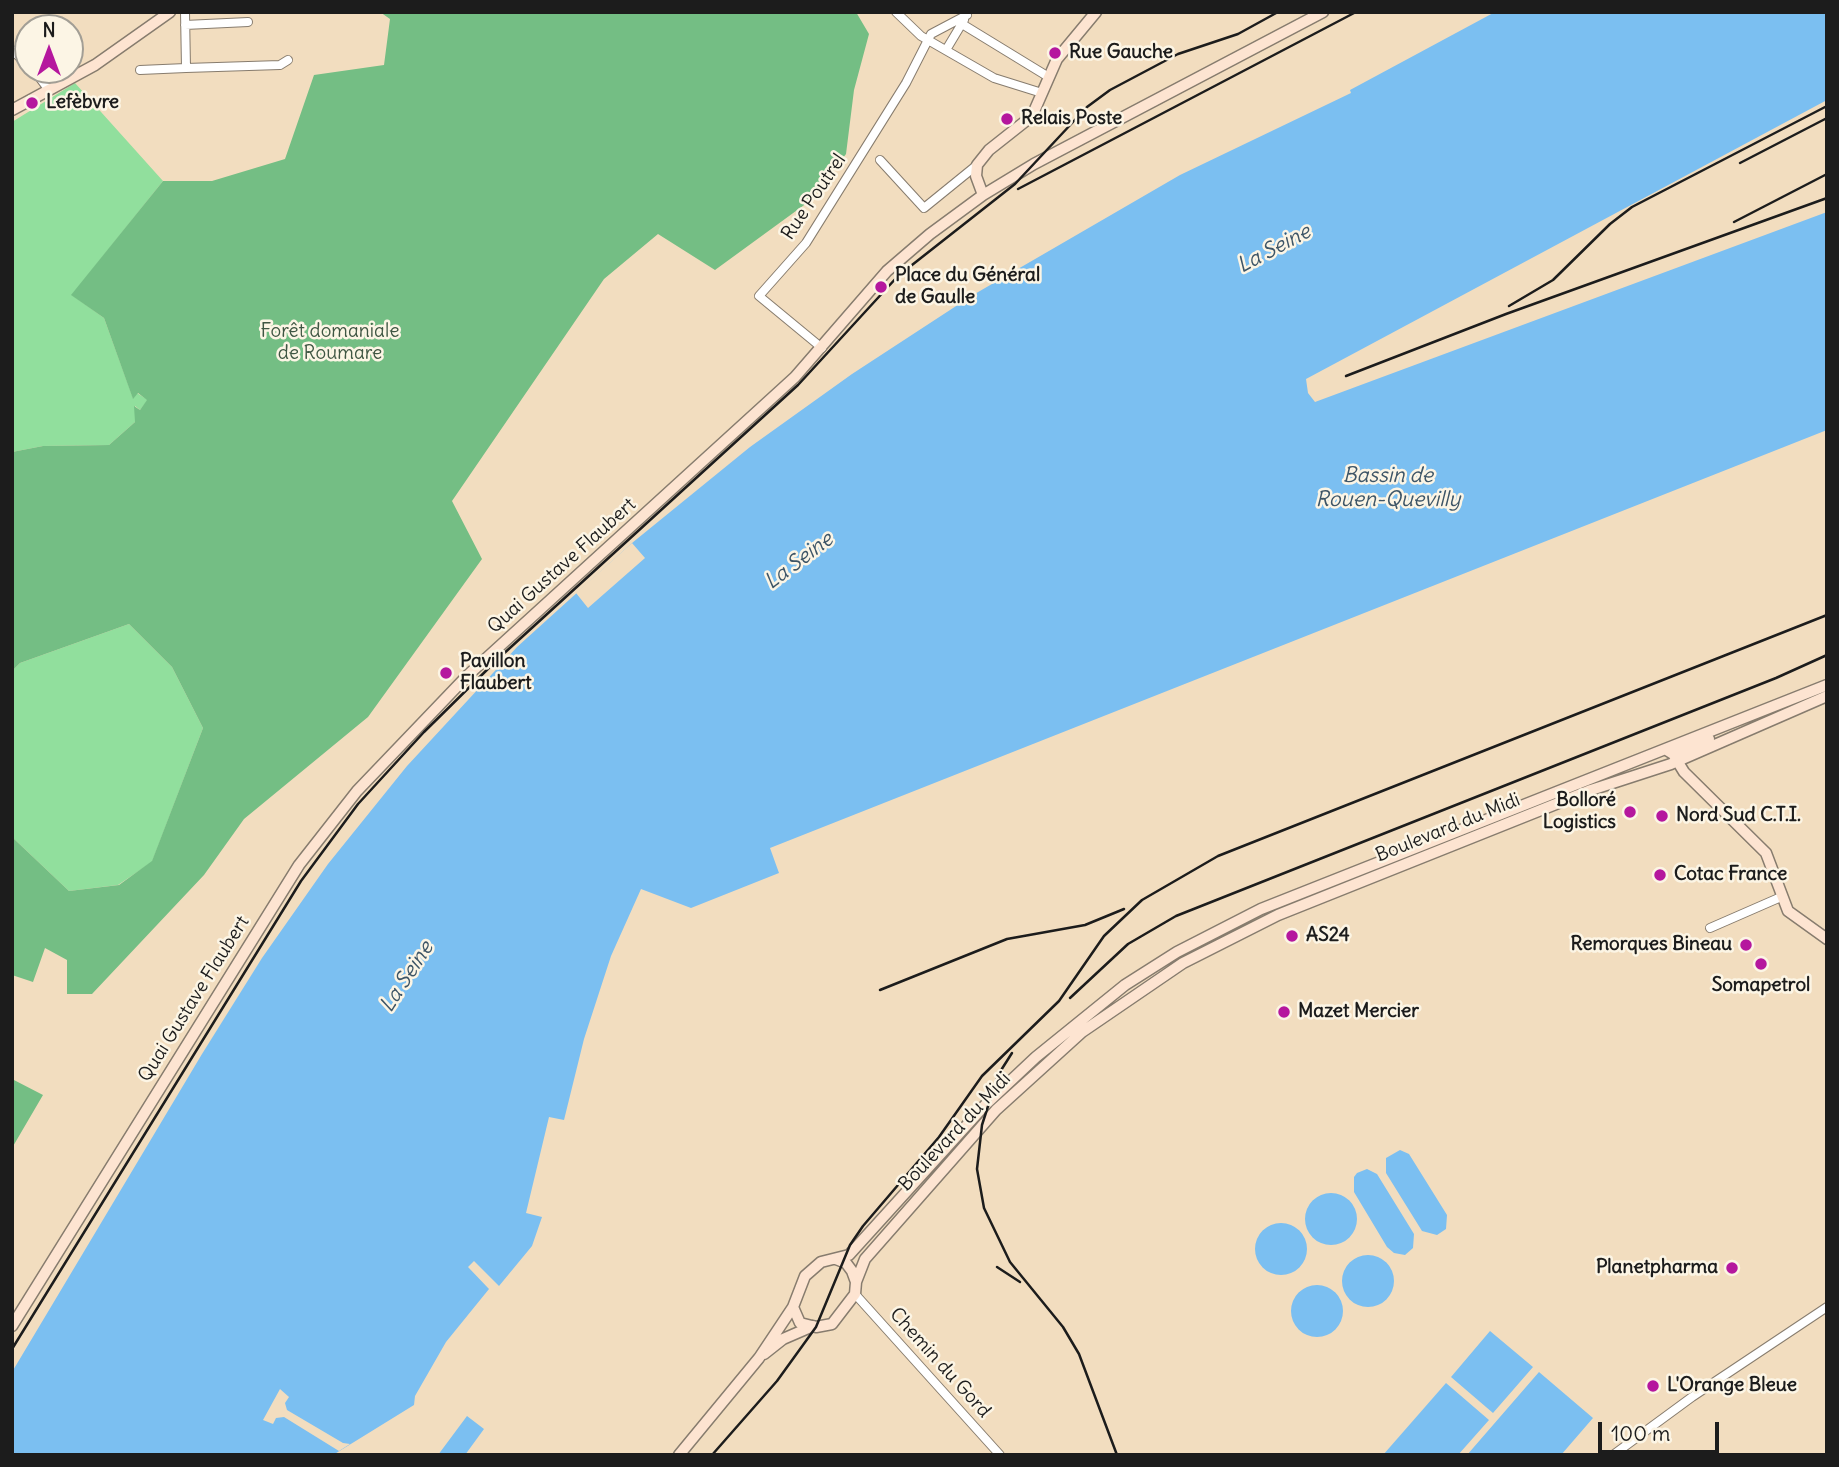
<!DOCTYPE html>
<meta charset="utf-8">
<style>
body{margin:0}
#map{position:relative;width:1839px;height:1467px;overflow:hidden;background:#f2ddbf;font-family:Delius,sans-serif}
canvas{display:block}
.frame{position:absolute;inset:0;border:14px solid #1c1c1c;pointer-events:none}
.north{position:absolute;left:14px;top:14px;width:70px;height:70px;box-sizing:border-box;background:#fcf5e5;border:2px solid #a29e95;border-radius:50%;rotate:0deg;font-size:19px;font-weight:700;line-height:28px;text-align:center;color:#1c1c1c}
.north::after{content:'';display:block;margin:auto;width:24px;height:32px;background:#b5179e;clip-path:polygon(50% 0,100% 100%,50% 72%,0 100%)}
.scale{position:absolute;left:1598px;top:1422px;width:121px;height:32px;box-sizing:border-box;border:4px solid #1c1c1c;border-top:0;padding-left:9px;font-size:21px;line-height:24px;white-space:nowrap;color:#1c1c1c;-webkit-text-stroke:5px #fcf5e5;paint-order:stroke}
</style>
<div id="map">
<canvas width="1839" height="1467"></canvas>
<div class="frame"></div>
<div class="north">N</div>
<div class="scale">100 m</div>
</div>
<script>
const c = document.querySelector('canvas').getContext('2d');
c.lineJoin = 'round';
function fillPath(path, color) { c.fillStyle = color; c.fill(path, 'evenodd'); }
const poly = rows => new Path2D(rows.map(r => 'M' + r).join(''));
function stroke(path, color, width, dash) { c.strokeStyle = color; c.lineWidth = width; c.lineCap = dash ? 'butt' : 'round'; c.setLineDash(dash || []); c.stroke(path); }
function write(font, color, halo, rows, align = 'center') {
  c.font = font + ' Delius,sans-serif'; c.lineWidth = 5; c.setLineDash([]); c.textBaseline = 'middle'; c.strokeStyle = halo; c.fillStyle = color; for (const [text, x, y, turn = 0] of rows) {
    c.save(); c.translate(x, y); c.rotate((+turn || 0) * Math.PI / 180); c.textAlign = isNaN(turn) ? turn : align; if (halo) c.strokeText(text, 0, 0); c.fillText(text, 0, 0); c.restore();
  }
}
fillPath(poly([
 [75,83,163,181,72,295,104,318,133,398,137,393,148,400,140,410,135,406,135,422,109,445,43,446,12,452,12,122],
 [129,624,172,667,203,728,152,862,118,885,69,891,12,837,12,671,20,663]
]), '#91df9d');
fillPath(poly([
 [380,12,856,12,869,34,854,90,846,154,811,200,715,270,658,234,604,279,452,501,482,559,368,717,244,819,204,875,92,994,67,994,67,960,45,948,33,982,12,975,12,837,69,891,119,885,152,861,203,728,172,667,129,624,20,663,12,671,12,452,43,446,109,445,135,422,134,406,140,410,147,400,138,393,133,399,104,318,71,295,163,181,212,181,285,159,314,75,384,65,390,19],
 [12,1079,43,1095,12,1148]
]), '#74be84');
fillPath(poly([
 [1495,12,1827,12,1827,100,1306,379,1308,393,1315,402,1827,212,1827,430,770,848,779,873,691,908,641,889,611,956,584,1039,564,1120,549,1117,526,1213,542,1217,532,1246,499,1286,474,1261,468,1267,489,1289,446,1342,415,1396,414,1405,333,1455,12,1455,12,1372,202,1054,262,958,328,864,407,766,517,647,632,543,750,447,852,374,973,295,1180,175,1351,93,1350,90],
 [1400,1150,1409,1154,1447,1215,1446,1229,1437,1235,1422,1231,1386,1173,1386,1158],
 [1367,1169,1377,1174,1414,1234,1413,1248,1405,1255,1394,1253,1387,1247,1354,1192,1354,1177,1357,1173],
 '1305 1219a26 26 0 1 1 52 0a26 26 0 1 1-52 0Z',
 '1255 1249a26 26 0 1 1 52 0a26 26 0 1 1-52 0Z',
 '1342 1281a26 26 0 1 1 52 0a26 26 0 1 1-52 0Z',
 '1291 1311a26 26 0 1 1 52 0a26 26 0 1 1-52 0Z',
 [1490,1331,1533,1367,1493,1413,1451,1377],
 [1539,1372,1593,1418,1561,1455,1467,1455],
 [1446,1383,1489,1420,1458,1455,1383,1455],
 [467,1416,484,1429,465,1455,438,1455]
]), '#7bbff1');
fillPath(poly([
 [632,543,645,558,588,608,576,593],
 [280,1389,289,1397,285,1403,287,1410,343,1443,350,1444,339,1451,284,1417,276,1418,273,1424,263,1420]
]), '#f2ddbf');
const street = poly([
 [185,12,186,68,280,65,288,60],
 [896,12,921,36,994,78,1042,93],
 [962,24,1047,76],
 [185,25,248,22],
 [12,50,28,65],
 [946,50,964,20],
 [34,70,48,89],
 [140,70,186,68],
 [880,160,924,208,977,165],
 [822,348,759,296,806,243,906,83,931,34,967,15],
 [1710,928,1781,897],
 [855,1294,1000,1455],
 [1613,1455,1692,1397,1827,1307]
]);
const secondary = poly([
 [12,110,95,65,170,12],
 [983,195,976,176,977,165,989,150,1032,116,1057,59,1096,12],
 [1665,749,1673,754,1684,772,1766,853,1788,911,1827,939],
 [1673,754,1709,739],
 [836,1259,846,1263,852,1271,856,1282,855,1294,832,1324,816,1327,800,1323,793,1307,805,1276,821,1262,849,1255,986,1104,1036,1057,1125,985,1177,952,1261,909,1827,685],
 [856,1282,865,1259,996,1110,1082,1032,1183,963,1278,915,1591,790,1671,764,1827,696],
 [12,1326,299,865,357,791,468,675,795,377,887,271,930,234,983,195,1034,164,1323,12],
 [764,1354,783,1339,813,1326],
 [679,1455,759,1358,793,1307]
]);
stroke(street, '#877c6e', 10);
stroke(secondary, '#877c6e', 13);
stroke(street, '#fff', 8);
stroke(secondary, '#fde4d1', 10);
stroke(poly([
 [1740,163,1827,118],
 [1018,189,1356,12],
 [1734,222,1827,174],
 [1509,306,1553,280,1610,224,1632,207,1827,106],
 [1346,376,1506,314,1827,198],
 [880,990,1007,939,1085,925,1124,909],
 [1070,998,1128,944,1176,916,1776,678,1827,655],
 [1012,1053,998,1075,982,1125,977,1169,984,1208,1010,1262,1063,1327,1079,1354,1117,1455],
 [997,1267,1020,1282],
 [12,1349,301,881,358,804,424,732,500,657,798,385,898,276,1015,184,1087,107,1110,90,1178,54,1238,34,1278,12],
 [712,1455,777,1381,816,1327,850,1245,863,1226,939,1137,982,1076,1059,1001,1104,936,1142,900,1218,856,1827,615]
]), '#1c1c1c', 2.5);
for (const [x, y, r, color] of [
 [1055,53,7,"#b5179e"],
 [32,103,7,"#b5179e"],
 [1007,119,7,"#b5179e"],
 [881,287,7,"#b5179e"],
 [446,673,7,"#b5179e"],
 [1630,812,7,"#b5179e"],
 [1662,816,7,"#b5179e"],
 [1660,875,7,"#b5179e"],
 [1292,936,7,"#b5179e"],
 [1746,945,7,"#b5179e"],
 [1761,964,7,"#b5179e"],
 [1284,1012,7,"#b5179e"],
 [1732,1268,7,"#b5179e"],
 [1653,1386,7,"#b5179e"]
]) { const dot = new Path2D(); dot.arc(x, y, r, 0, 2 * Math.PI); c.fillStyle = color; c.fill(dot); stroke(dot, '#fcf5e5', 2.5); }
write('bold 19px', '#1c1c1c', '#fcf5e5', [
 ["Rue Gauche",1069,53],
 ["Lefèbvre",46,103],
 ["Relais Poste",1021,119],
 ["Place du Général",895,276],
 ["de Gaulle",895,298],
 ["Pavillon",460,662],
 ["Flaubert",460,684],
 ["Bolloré",1616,801,"right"],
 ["Logistics",1616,823,"right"],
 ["Nord Sud C.T.I.",1676,816],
 ["Cotac France",1674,875],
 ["AS24",1306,936],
 ["Remorques Bineau",1732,945,"right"],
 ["Somapetrol",1761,986,"center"],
 ["Mazet Mercier",1298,1012],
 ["Planetpharma",1718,1268,"right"],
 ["L'Orange Bleue",1667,1386]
], 'left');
write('19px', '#1c1c1c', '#fcf5e5', [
 ["Rue Poutrel",814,197,-56],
 ["Quai Gustave Flaubert",562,566,-42],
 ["Boulevard du Midi",1448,828,-22],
 ["Quai Gustave Flaubert",194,999,-58],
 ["Boulevard du Midi",955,1132,-47],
 ["Chemin du Gord",940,1363,48]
]);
write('19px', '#3f5643', '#fcf5e5', [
 ["Forêt domaniale",330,332],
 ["de Roumare",330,354]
]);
write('italic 21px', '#3d5567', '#fcf5e5', [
 ["La Seine",1274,249,-28],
 ["Bassin de",1388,476],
 ["Rouen-Quevilly",1388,500],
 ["La Seine",799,561,-37],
 ["La Seine",407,977,-57]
]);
</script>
